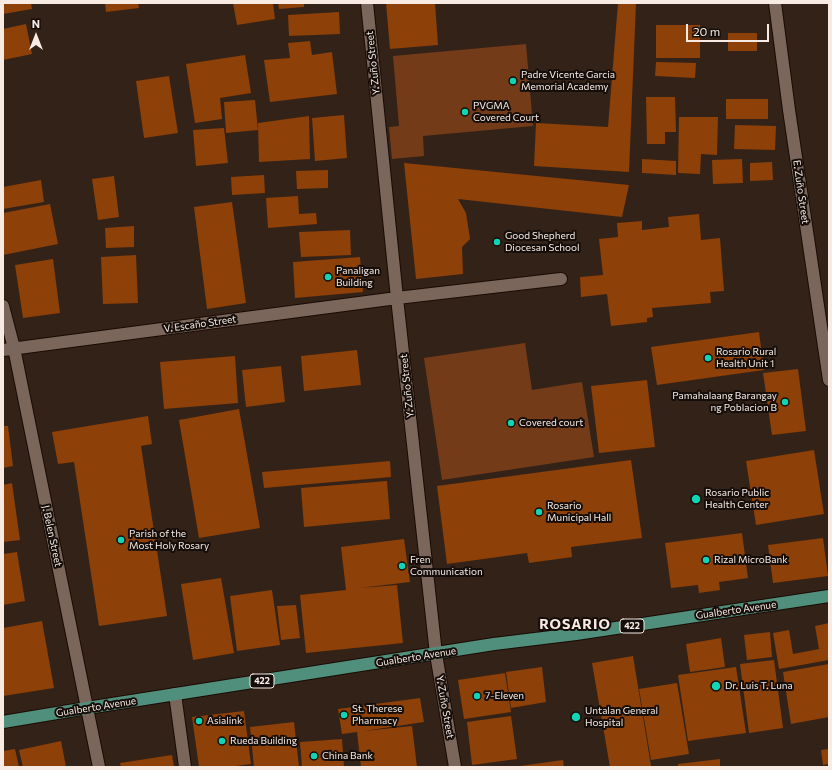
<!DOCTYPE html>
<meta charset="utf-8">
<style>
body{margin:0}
#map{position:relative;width:832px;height:770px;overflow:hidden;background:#332218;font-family:Commissioner,sans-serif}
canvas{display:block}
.frame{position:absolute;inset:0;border:4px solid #f7ebe4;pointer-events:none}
.north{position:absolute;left:16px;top:16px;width:40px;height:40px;-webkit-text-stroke:3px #150d09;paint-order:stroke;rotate:0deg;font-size:11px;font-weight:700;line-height:16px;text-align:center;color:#f7ebe4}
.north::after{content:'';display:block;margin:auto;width:14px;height:18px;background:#f7ebe4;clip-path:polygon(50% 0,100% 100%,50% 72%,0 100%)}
.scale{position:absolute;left:686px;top:24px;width:83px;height:18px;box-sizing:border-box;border:2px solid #f7ebe4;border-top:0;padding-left:5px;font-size:12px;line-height:14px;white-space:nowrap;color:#f7ebe4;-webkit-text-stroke:3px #150d09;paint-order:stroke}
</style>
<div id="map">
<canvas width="832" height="770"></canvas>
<div class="frame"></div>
<div class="north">N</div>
<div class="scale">20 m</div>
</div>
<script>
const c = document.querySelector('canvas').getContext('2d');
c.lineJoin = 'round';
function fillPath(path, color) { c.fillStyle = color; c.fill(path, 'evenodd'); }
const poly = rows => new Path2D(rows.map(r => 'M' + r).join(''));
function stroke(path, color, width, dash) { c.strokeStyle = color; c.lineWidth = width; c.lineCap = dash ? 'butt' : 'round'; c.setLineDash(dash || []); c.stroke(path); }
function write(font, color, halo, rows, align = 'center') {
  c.font = font + ' Commissioner,sans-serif'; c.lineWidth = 4; c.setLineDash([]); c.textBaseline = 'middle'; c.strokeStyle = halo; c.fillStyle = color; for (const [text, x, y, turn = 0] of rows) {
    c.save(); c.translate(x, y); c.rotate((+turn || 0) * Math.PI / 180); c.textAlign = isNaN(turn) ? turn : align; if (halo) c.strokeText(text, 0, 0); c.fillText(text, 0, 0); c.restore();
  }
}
fillPath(poly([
 [526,44,533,126,423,136,424,156,392,159,389,127,399,126,393,56],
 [525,343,532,390,582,382,594,457,442,480,424,358]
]), '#743b19');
fillPath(poly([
 [3,3,31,3,32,9,3,14],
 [105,3,138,3,139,8,106,12],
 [233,3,273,3,275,19,237,25],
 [278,3,304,3,304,7,279,9],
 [386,3,435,3,438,45,390,49],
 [618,3,636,3,629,172,534,166,536,123,608,127],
 [339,12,340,34,289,36,288,15],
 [26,24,32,54,3,60,3,29],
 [656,25,700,25,700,58,656,58],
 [728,33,757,33,757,51,728,51],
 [310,41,312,55,332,52,337,94,270,102,264,60,290,58,288,43],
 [245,55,251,93,220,98,222,119,195,123,186,64],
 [656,62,696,63,695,78,655,76],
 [169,76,178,133,144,138,136,81],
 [646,97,675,97,676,132,665,132,665,144,647,144],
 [726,99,768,99,768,119,726,119],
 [255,100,258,130,226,133,224,102],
 [344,115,347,158,315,161,312,118],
 [309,116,310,159,259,162,258,123],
 [679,117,718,117,717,155,701,154,700,174,678,173],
 [735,125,776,126,775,150,734,149],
 [224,128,228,163,196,166,193,130],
 [642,159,676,161,676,175,642,173],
 [742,159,743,183,713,184,712,160],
 [772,162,773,180,750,181,750,163],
 [404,163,629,185,622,217,458,199,466,213,470,239,462,247,463,274,416,279],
 [328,170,328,188,297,189,296,171],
 [264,175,265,193,232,195,231,177],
 [114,176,119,217,98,220,92,179],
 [41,180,44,202,3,209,3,187],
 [298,196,299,214,316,213,317,224,268,228,266,198],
 [232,202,246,303,207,309,194,207],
 [50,204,58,244,3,255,3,213],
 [699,214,701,240,720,238,724,291,710,292,711,303,652,308,653,317,647,318,647,322,611,326,607,294,581,297,580,277,603,275,599,239,618,237,617,223,642,221,642,230,669,227,668,217],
 [134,226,134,247,106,248,105,228],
 [350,230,351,255,301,257,299,232],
 [136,255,138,303,103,304,101,257],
 [360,257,363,292,295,298,293,262],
 [53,259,60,313,23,318,15,265],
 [759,332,764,370,657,385,651,347],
 [357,350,361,385,304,391,301,356],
 [235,356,238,403,164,409,160,362],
 [281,366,285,402,246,407,242,370],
 [798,369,806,431,772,435,763,373],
 [647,380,655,447,599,453,591,386],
 [239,409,260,528,199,538,179,420],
 [148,416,152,444,141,446,167,616,99,626,74,462,58,464,52,432],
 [3,426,8,426,13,466,3,468],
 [814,450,824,514,756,525,746,461],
 [631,460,642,538,571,547,572,557,529,563,527,553,447,564,437,486],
 [390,461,391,477,264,488,262,472],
 [387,481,390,519,304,527,301,488],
 [12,483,20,540,3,542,3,485],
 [742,533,748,578,719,582,720,590,699,593,698,585,671,588,665,543],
 [823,538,828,576,773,583,768,545],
 [404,539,410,582,359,588,397,585,403,643,306,653,300,595,346,590,341,547],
 [17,552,25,601,3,605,3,554],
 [221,578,234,653,193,660,181,584],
 [272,590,280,645,237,651,230,596],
 [296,605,300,638,281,640,277,606],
 [42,621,54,688,3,696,3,628],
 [829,623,829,660,779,669,773,633,789,630,793,654,819,649,815,626],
 [770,632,772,657,747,660,744,635],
 [721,638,725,667,690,672,686,644],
 [633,656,651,766,643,767,610,767,592,663],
 [774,660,783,728,749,733,740,664],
 [829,664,829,717,791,724,783,672],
 [542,667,546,702,511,708,506,672],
 [736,667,746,733,688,741,678,675],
 [505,673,511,712,464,719,458,680],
 [677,683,689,754,651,760,639,689],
 [420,698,424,722,364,731,412,726,417,767,361,767,357,732,342,734,338,709],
 [244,711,251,764,228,767,199,767,192,717],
 [511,716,517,759,472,765,467,722],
 [294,722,299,767,254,767,250,727],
 [342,739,344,767,302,767,300,742],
 [61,741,66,767,23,767,19,750],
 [15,749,19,767,3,767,3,751],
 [829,749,829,764,823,765,821,750],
 [172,755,174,767,121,767,120,763],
 [720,759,720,767,678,767,678,764],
 [563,760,564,767,520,767,520,766]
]), '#8d4007');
const minor = poly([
 [367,3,397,298,436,654,455,767],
 [775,3,789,110,829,380],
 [3,306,14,348,99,767],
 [3,350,397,298,561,279],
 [175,694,185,767]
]);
const major = poly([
 [3,722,87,708,494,644,576,634,829,596]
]);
stroke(minor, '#1a0b04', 14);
stroke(major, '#1a0b04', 14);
stroke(minor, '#7a665b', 12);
stroke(major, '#518f7d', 12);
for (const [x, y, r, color] of [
 [513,81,4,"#0fd5b4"],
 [465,112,4,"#0fd5b4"],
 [497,242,4,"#0fd5b4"],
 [328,277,4,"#0fd5b4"],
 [708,358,4,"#0fd5b4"],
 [785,402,4,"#0fd5b4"],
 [511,423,4,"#0fd5b4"],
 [696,499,5,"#0fd5b4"],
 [539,512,4,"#0fd5b4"],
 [121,540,4,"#0fd5b4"],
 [706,560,4,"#0fd5b4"],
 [402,566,4,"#0fd5b4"],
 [716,686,5,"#0fd5b4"],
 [477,696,4,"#0fd5b4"],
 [344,715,4,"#0fd5b4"],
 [576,717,5,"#0fd5b4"],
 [199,721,4,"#0fd5b4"],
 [222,741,4,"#0fd5b4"],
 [314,756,4,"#0fd5b4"]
]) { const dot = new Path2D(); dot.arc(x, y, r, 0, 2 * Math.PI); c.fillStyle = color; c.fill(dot); stroke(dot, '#150d09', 1.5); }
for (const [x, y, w] of [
 [632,626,24],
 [262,681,24]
]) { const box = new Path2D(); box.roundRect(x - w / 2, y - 7, w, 14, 3); c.fillStyle = '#150d09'; c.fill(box); stroke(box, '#f7ebe4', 1); }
write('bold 9px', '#f7ebe4', null, [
 ["422",632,626],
 ["422",262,681]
]);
write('10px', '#f7ebe4', '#150d09', [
 ["Y. Zuño Street",373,63,-96],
 ["E. Zuño Street",801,192,82],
 ["V. Escaño Street",200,324,-8],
 ["Y. Zuño Street",407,386,-96],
 ["J. Belen Street",52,536,78],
 ["Gualberto Avenue",736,610,-8],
 ["Gualberto Avenue",416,657,-9],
 ["Gualberto Avenue",96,707,-9],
 ["Y. Zuño Street",445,707,80]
]);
write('10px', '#f7ebe4', '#150d09', [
 ["Padre Vicente Garcia",521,75],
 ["Memorial Academy",521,87],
 ["PVGMA",473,106],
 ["Covered Court",473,118],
 ["Good Shepherd",505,236],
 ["Diocesan School",505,248],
 ["Panaligan",336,271],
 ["Building",336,283],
 ["Rosario Rural",716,352],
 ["Health Unit 1",716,364],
 ["Pamahalaang Barangay",777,396,"right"],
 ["ng Poblacion B",777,408,"right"],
 ["Covered court",519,423],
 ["Rosario Public",705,493],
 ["Health Center",705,505],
 ["Rosario",547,506],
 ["Municipal Hall",547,518],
 ["Parish of the",129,534],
 ["Most Holy Rosary",129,546],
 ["Fren",410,560],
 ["Communication",410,572],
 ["Rizal MicroBank",714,560],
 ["Dr. Luis T. Luna",725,686],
 ["7-Eleven",485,696],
 ["St. Therese",352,709],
 ["Pharmacy",352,721],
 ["Untalan General",585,711],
 ["Hospital",585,723],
 ["Asialink",207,721],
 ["Rueda Building",230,741],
 ["China Bank",322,756]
], 'left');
c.letterSpacing = '1px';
write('bold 14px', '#f7ebe4', '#150d09', [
 ["ROSARIO",575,624]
]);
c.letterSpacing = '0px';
</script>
